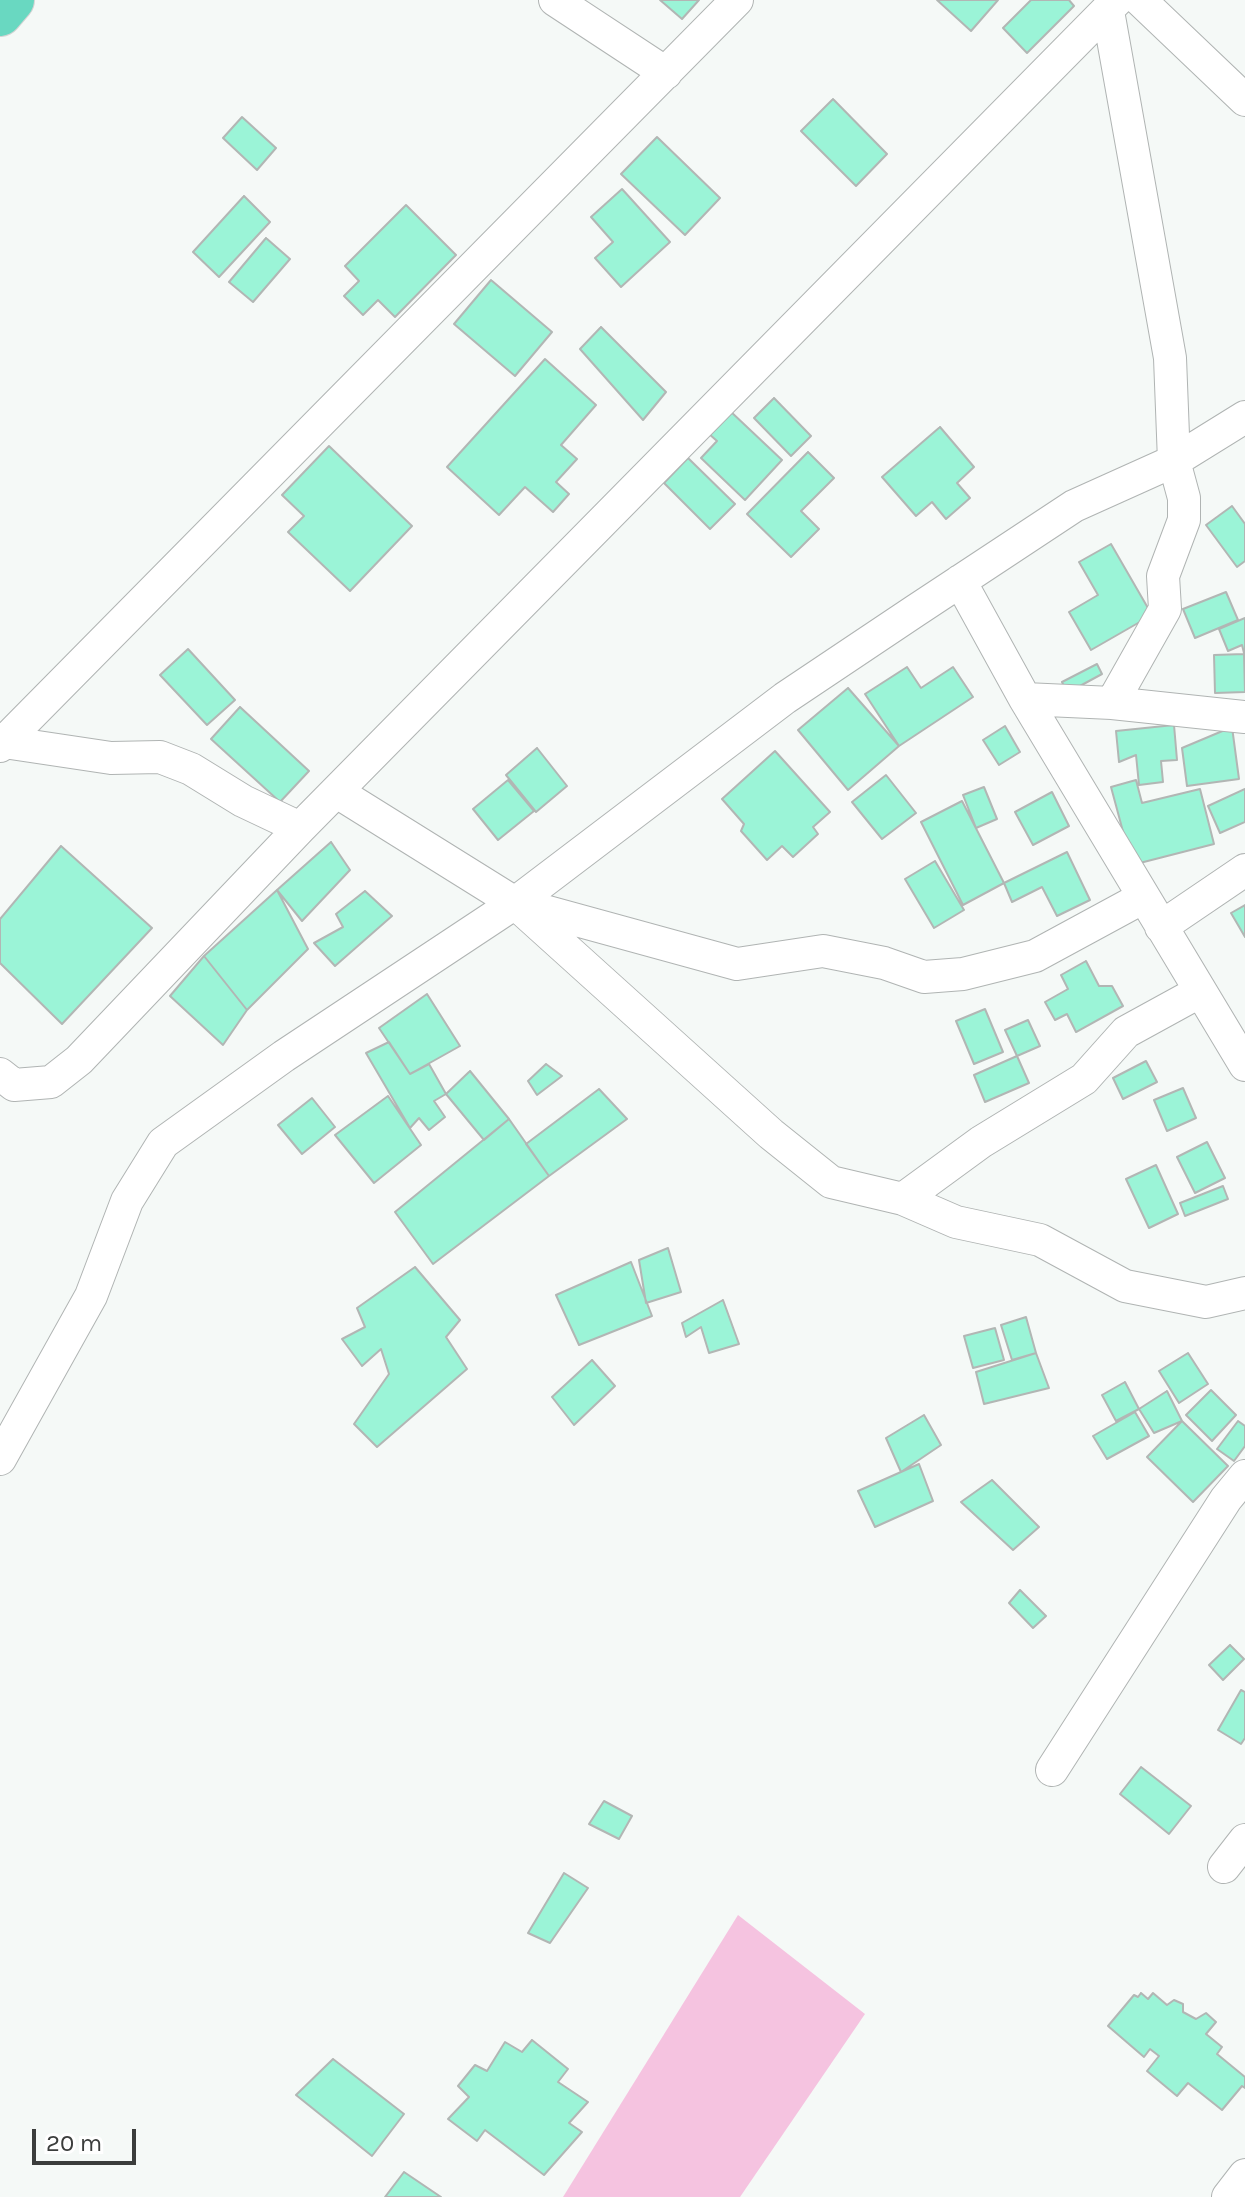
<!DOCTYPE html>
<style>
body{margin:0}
#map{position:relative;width:1245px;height:2197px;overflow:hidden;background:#f5f9f7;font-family:Karla,sans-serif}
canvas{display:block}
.scale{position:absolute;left:32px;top:2129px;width:104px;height:36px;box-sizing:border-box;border:4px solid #3b3d3c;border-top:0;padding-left:10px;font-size:24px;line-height:28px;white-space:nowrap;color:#3b3d3c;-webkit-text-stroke:6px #fff;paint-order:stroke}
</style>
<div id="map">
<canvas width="1245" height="2197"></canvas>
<div class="scale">20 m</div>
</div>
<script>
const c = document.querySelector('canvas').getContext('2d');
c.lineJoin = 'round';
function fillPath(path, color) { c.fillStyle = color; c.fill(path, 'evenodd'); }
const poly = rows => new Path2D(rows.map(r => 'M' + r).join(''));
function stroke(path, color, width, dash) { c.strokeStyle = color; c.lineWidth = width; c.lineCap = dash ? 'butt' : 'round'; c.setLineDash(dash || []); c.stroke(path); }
fillPath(poly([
 [738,1915,865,2014,740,2197,563,2197]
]), '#f5c3e0');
const building = poly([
 [660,0,699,0,682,19,660,0],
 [937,0,998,0,971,31,937,0],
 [1031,0,1069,0,1074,6,1027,53,1003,28,1031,0],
 [833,99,887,154,856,186,801,131,833,99],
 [242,117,276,148,257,170,223,138,242,117],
 [657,137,720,198,685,235,621,174,657,137],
 [622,189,670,242,621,287,595,258,613,242,591,217,622,189],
 [244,196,270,222,219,277,193,252,244,196],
 [406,205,456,255,395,317,378,300,363,315,344,296,359,281,345,266,406,205],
 [266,238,290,259,253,302,229,282,266,238],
 [491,280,552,332,515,376,454,324,491,280],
 [601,327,666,392,643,420,580,349,601,327],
 [545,359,596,405,561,445,577,459,556,482,569,494,553,512,525,487,499,515,447,467,545,359],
 [774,398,811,436,791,456,754,418,774,398],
 [729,410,782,460,745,500,701,458,717,441,708,433,729,410],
 [940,427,974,467,957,483,970,498,946,519,932,502,916,516,882,477,940,427],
 [329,446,412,526,350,591,288,532,304,516,282,495,329,446],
 [808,452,834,478,801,511,819,529,791,557,747,514,808,452],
 [688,458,735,504,710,529,664,483,688,458],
 [1232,506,1245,524,1245,561,1237,567,1206,525,1232,506],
 [1111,544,1152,615,1091,650,1069,612,1098,595,1079,562,1111,544],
 [1226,592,1238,620,1195,638,1183,609,1226,592],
 [1245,618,1245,657,1242,645,1228,651,1219,629,1245,618],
 [188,649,235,700,207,725,160,675,188,649],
 [1244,654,1245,692,1215,693,1214,655,1244,654],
 [1097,664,1102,674,1067,693,1062,682,1097,664],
 [907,667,921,688,953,667,973,697,899,746,865,694,907,667],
 [848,688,899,746,848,790,798,730,848,688],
 [240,707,309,771,280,802,211,739,240,707],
 [1174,725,1177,760,1161,761,1163,782,1139,785,1136,755,1119,762,1116,731,1174,725],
 [1005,726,1020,752,999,765,983,740,1005,726],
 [1232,727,1239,779,1187,786,1182,748,1232,727],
 [537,748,567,786,536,812,506,775,537,748],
 [775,751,830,812,813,827,818,834,793,857,782,846,767,860,741,831,744,824,722,799,775,751],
 [886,775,916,813,882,839,852,802,886,775],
 [508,780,534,811,498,840,473,809,508,780],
 [1136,780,1142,803,1200,789,1214,844,1132,865,1111,787,1136,780],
 [984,787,997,819,976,828,963,795,984,787],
 [1245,789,1245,822,1220,833,1208,806,1245,789],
 [1052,792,1069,826,1033,845,1015,812,1052,792],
 [962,801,1004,883,963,905,921,822,962,801],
 [331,842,350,870,302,921,277,890,331,842],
 [61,846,152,928,62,1024,0,963,0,919,61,846],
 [1067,852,1090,900,1057,916,1042,887,1012,902,1004,883,1067,852],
 [935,861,964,910,934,928,905,879,935,861],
 [277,890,308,949,247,1010,204,956,277,890],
 [365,891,392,916,335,966,314,943,343,927,336,914,365,891],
 [1245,905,1245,937,1231,913,1245,905],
 [204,956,247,1010,223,1045,170,996,204,956],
 [1086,961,1099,986,1112,986,1123,1006,1076,1032,1067,1014,1055,1020,1045,1002,1068,989,1061,975,1086,961],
 [427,994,460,1046,410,1074,379,1028,427,994],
 [985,1009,1003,1052,974,1064,956,1021,985,1009],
 [1028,1020,1040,1046,1017,1056,1005,1030,1028,1020],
 [389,1042,410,1074,429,1064,446,1094,434,1101,445,1117,429,1130,419,1118,410,1128,366,1053,389,1042],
 [1017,1056,1029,1083,985,1102,974,1075,1017,1056],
 [1146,1061,1157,1082,1123,1099,1113,1078,1146,1061],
 [546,1064,562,1076,537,1095,528,1081,546,1064],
 [470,1071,509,1119,484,1140,446,1094,470,1071],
 [1183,1088,1196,1118,1167,1131,1154,1100,1183,1088],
 [599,1089,627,1119,549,1176,526,1144,599,1089],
 [388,1096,421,1145,374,1183,335,1135,388,1096],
 [312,1098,335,1127,302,1154,278,1125,312,1098],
 [509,1119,549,1176,433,1264,395,1212,509,1119],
 [1207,1142,1225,1178,1195,1193,1177,1157,1207,1142],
 [1156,1165,1178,1214,1149,1228,1126,1179,1156,1165],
 [1223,1186,1228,1199,1185,1216,1180,1203,1223,1186],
 [668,1248,681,1292,646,1303,639,1260,668,1248],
 [631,1262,652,1316,579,1345,556,1295,631,1262],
 [415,1267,460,1320,446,1337,467,1369,377,1447,354,1424,389,1374,381,1349,362,1366,342,1339,365,1327,357,1308,415,1267],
 [723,1300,739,1344,709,1353,701,1327,686,1337,682,1323,723,1300],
 [1026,1317,1036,1353,1012,1360,1001,1325,1026,1317],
 [995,1328,1004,1360,973,1368,964,1336,995,1328],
 [1036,1353,1049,1388,984,1404,976,1372,1036,1353],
 [1188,1353,1208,1384,1179,1403,1159,1371,1188,1353],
 [592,1360,615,1386,574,1425,552,1397,592,1360],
 [1125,1382,1139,1409,1116,1421,1102,1395,1125,1382],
 [1211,1390,1236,1415,1212,1441,1186,1415,1211,1390],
 [1167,1391,1182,1421,1154,1433,1139,1409,1167,1391],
 [1135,1412,1149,1436,1107,1459,1093,1436,1135,1412],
 [924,1415,941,1445,901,1472,886,1438,924,1415],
 [1182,1421,1228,1466,1193,1502,1147,1457,1182,1421],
 [1238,1421,1245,1426,1245,1446,1234,1461,1217,1449,1238,1421],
 [919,1464,933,1501,875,1527,858,1491,919,1464],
 [992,1480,1039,1527,1013,1550,961,1502,992,1480],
 [1020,1590,1046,1616,1033,1628,1009,1603,1020,1590],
 [1230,1645,1244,1659,1223,1680,1209,1665,1230,1645],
 [1241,1690,1245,1692,1245,1738,1241,1744,1218,1730,1241,1690],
 [1141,1767,1191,1806,1169,1834,1120,1794,1141,1767],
 [604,1801,632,1816,619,1839,589,1824,604,1801],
 [564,1873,588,1888,550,1943,528,1933,564,1873],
 [1141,1993,1148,1999,1153,1993,1167,2005,1174,2000,1183,2004,1183,2012,1196,2019,1206,2013,1216,2022,1206,2034,1222,2047,1217,2054,1245,2077,1245,2088,1242,2086,1222,2110,1188,2083,1177,2096,1147,2071,1159,2056,1150,2049,1144,2057,1108,2026,1134,1995,1138,1997,1141,1993],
 [532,2040,568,2069,558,2082,588,2102,569,2123,582,2132,544,2175,485,2130,477,2141,448,2119,469,2097,458,2086,475,2065,487,2071,505,2042,522,2052,532,2040],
 [333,2059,404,2114,372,2156,296,2095,333,2059],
 [404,2172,441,2197,385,2197,404,2172]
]);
fillPath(building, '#9bf4d7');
stroke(building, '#b2b6b4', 2);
const street = poly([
 [555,0,666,73],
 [1140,0,1245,100],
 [1108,11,1170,358,1174,461,1184,498,1184,520,1163,576,1165,609,1112,703],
 [960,581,1025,699,1245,1065],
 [1025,699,1112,703,1245,717],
 [4,742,111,758,160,757,191,769,243,801,300,828],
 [0,746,737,0],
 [337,792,515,903,771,1134,831,1182,903,1199,956,1222,1040,1240,1125,1286,1206,1302,1245,1293],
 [522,905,737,964,823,951,884,963,924,977,963,974,1035,956,1142,898],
 [1161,927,1245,870],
 [0,1074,14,1085,51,1082,79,1060,300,828,1117,0],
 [903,1199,981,1142,1084,1079,1126,1032,1199,992],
 [0,1459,91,1296,127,1201,163,1143,284,1056,515,903,785,698,915,611,1074,506,1174,461,1245,417],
 [1052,1770,1226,1499,1245,1476],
 [1224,1867,1245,1840],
 [1228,2197,1245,2175]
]);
const primary = poly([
 [0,14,12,0]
]);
stroke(street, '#b0b4b3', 34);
stroke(primary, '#d4d4d4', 46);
stroke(street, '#fff', 32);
stroke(primary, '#69d8c1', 44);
</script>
